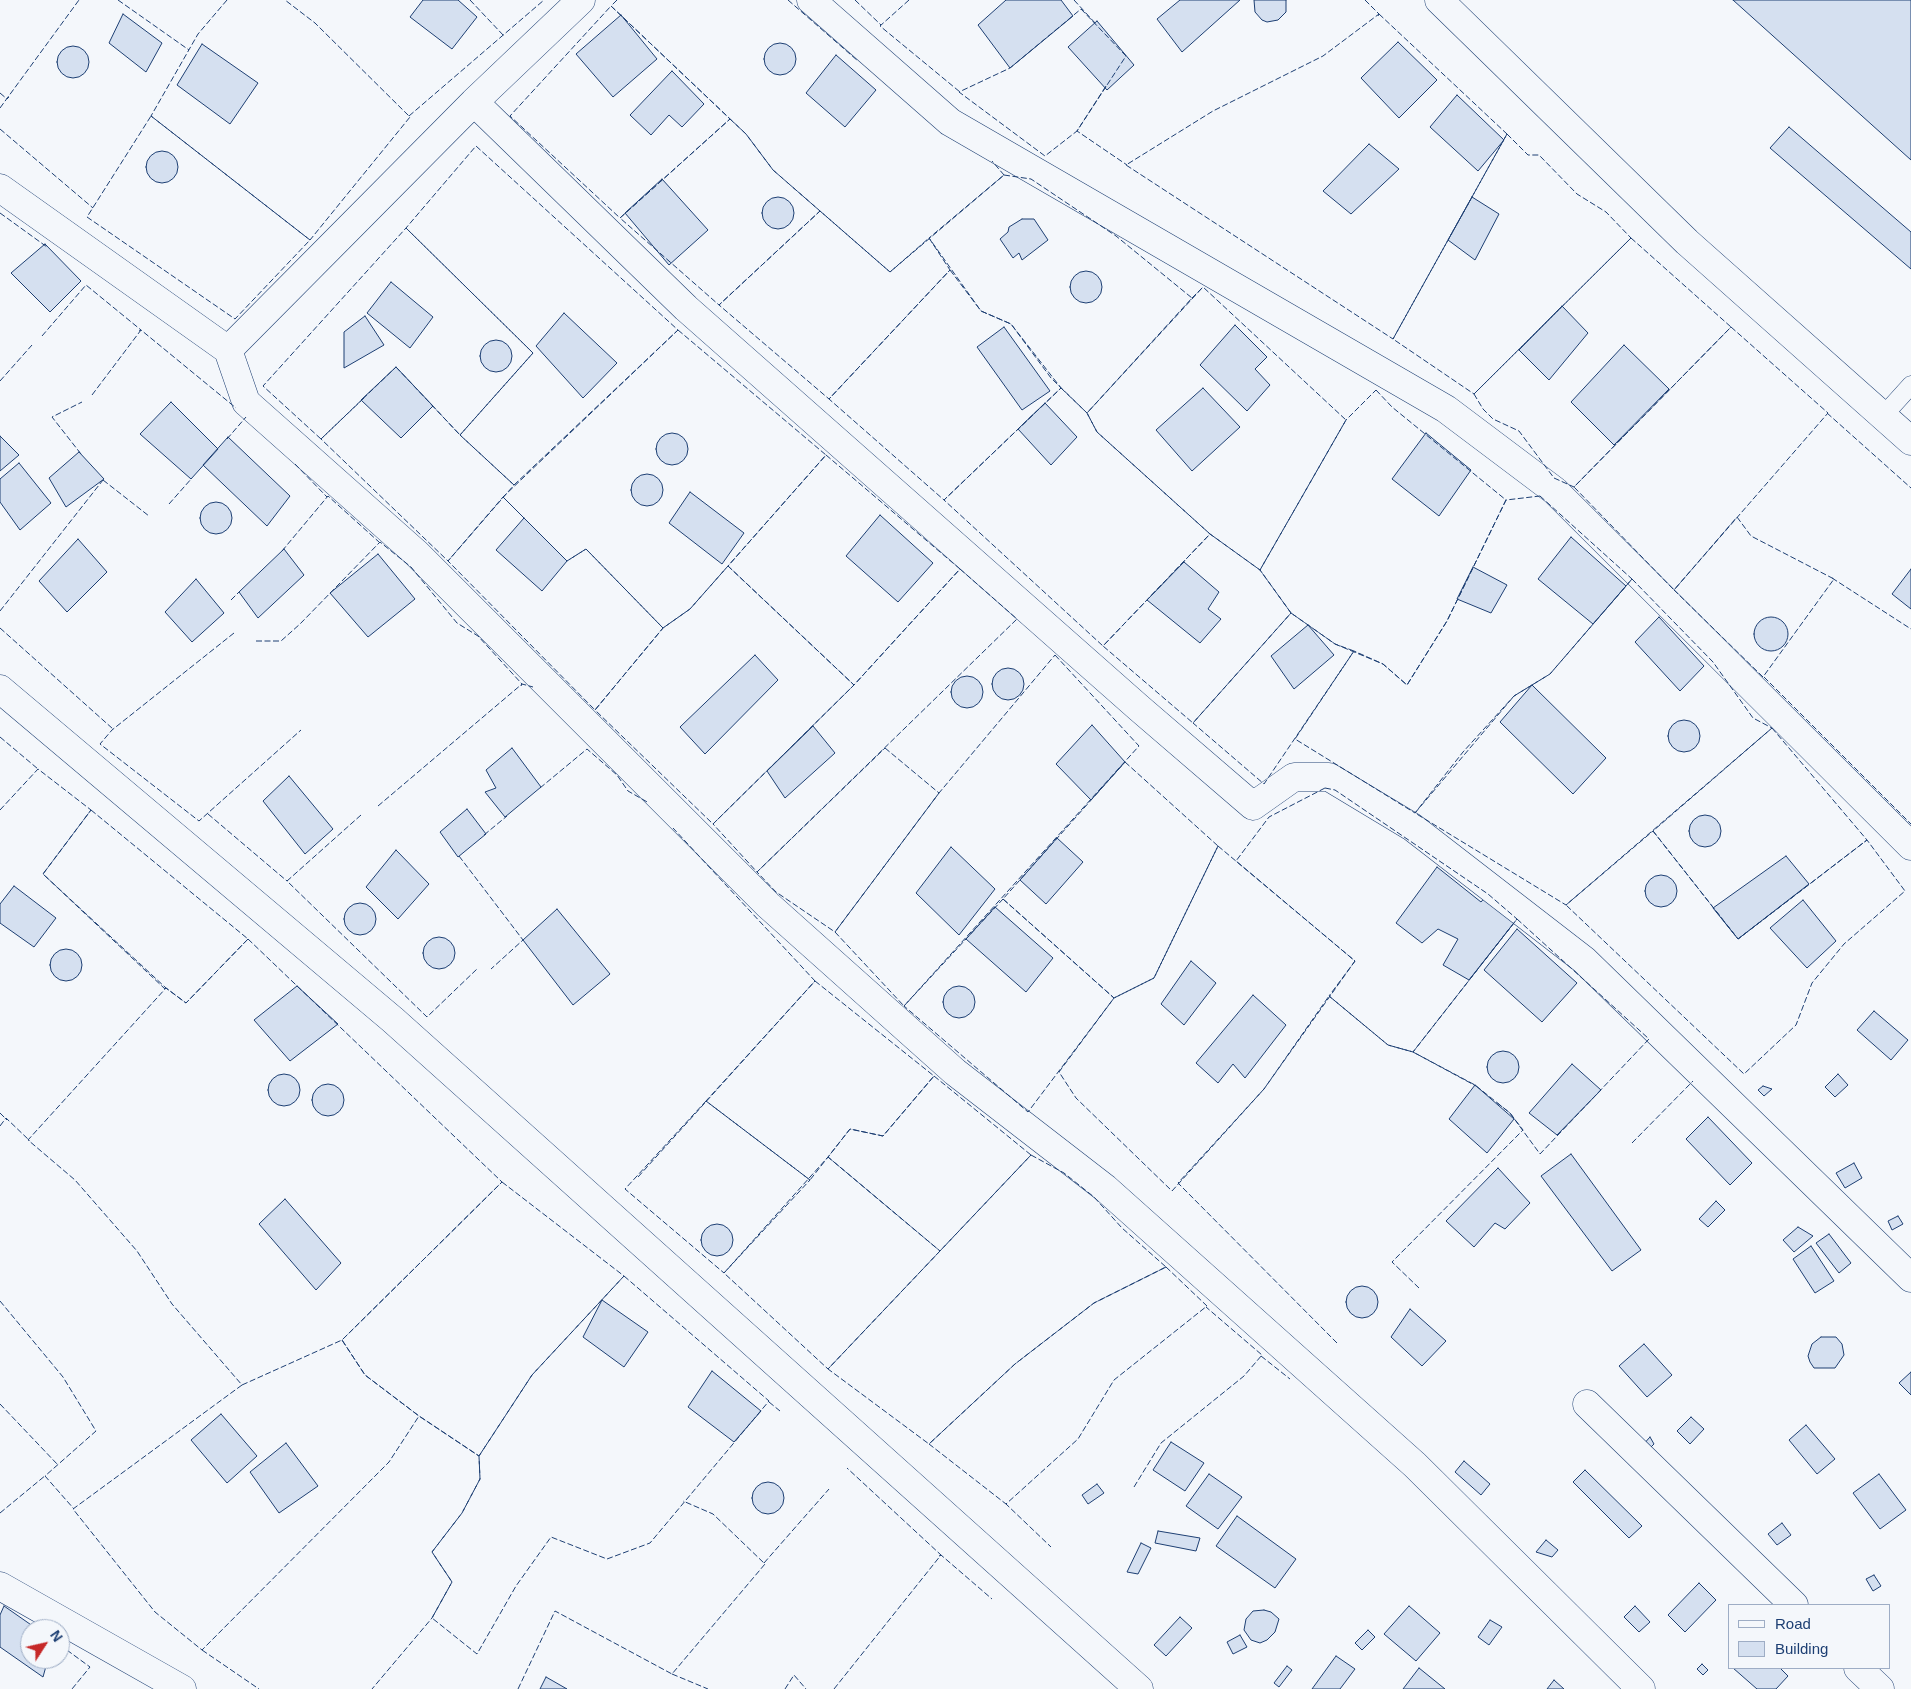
<!DOCTYPE html>
<style>
body{margin:0}
#map{position:relative;width:1911px;height:1689px;overflow:hidden;background:#f4f7fb;font-family:Helvetica,sans-serif}
canvas{display:block}
.legend{position:absolute;left:1728px;top:1604px;width:162px;height:65px;box-sizing:border-box;background:#f4f7fb;border:1px solid #9eadc5;margin:0;padding:6px 9px;list-style:none;font-size:15px;color:#1d3f73}
.legend li{display:flex;align-items:center;gap:10px;height:25px}
.legend b{width:25px;border:1px solid #9eadc5}
.north{position:absolute;left:20px;top:1619px;width:50px;height:50px;box-sizing:border-box;background:#f4f7fb;border:1px solid #9eadc5;border-radius:50%;rotate:55deg;font-size:14px;font-weight:700;line-height:20px;text-align:center;color:#1d3f73}
.north::after{content:'';display:block;margin:auto;width:18px;height:22px;background:#c62828;clip-path:polygon(50% 0,100% 100%,50% 72%,0 100%)}
</style>
<div id="map">
<canvas width="1911" height="1689"></canvas>
<ul class="legend">
<li><b style="height:6px;background:#f4f7fb"></b>Road</li>
<li><b style="height:14px;background:#d5e0f0"></b>Building</li>
</ul>
<div class="north">N</div>
</div>
<script>
const c = document.querySelector('canvas').getContext('2d');
c.lineJoin = 'round';
function fillPath(path, color) { c.fillStyle = color; c.fill(path, 'evenodd'); }
const poly = rows => new Path2D(rows.map(r => 'M' + r).join(''));
function stroke(path, color, width, dash) { c.strokeStyle = color; c.lineWidth = width; c.lineCap = dash ? 'butt' : 'round'; c.setLineDash(dash || []); c.stroke(path); }
const building = poly([
 [423,0,458,0,477,17,452,49,410,17,423,0],
 [1006,0,1061,0,1073,16,1010,68,978,25,1006,0],
 [1180,0,1240,0,1182,52,1157,19,1180,0],
 [1286,0,1286,12,1278,20,1267,22,1262,20,1255,12,1254,0,1286,0],
 [1733,0,1911,0,1911,160,1733,0],
 [123,14,162,43,146,72,109,43,123,14],
 [621,15,657,59,613,97,576,54,621,15],
 [1097,21,1134,65,1107,90,1068,47,1097,21],
 [1398,42,1437,80,1399,118,1361,78,1398,42],
 '764 59a16 16 0 1 1 32 0a16 16 0 1 1-32 0Z',
 [202,44,258,83,230,124,177,85,202,44],
 '57 62a16 16 0 1 1 32 0a16 16 0 1 1-32 0Z',
 [836,55,876,90,845,127,806,93,836,55],
 [672,71,704,104,682,127,669,115,651,135,630,115,672,71],
 [1457,95,1504,140,1478,171,1430,127,1457,95],
 [1789,127,1911,232,1911,269,1770,148,1789,127],
 [1369,144,1399,169,1351,214,1323,191,1369,144],
 '146 167a16 16 0 1 1 32 0a16 16 0 1 1-32 0Z',
 [662,179,708,230,669,265,625,213,662,179],
 '762 213a16 16 0 1 1 32 0a16 16 0 1 1-32 0Z',
 [1472,197,1499,214,1475,260,1448,240,1472,197],
 [1022,219,1034,219,1048,240,1022,260,1019,253,1013,258,1000,239,1008,232,1009,227,1022,219],
 [45,244,81,281,50,312,11,273,45,244],
 '1070 287a16 16 0 1 1 32 0a16 16 0 1 1-32 0Z',
 [391,282,433,317,410,348,367,313,391,282],
 [1562,306,1588,333,1549,380,1519,350,1562,306],
 [564,313,617,363,583,398,536,346,564,313],
 [365,316,384,345,344,368,344,332,365,316],
 [1235,325,1267,357,1255,369,1270,385,1247,411,1200,365,1235,325],
 [1004,327,1050,391,1022,410,977,347,1004,327],
 '480 356a16 16 0 1 1 32 0a16 16 0 1 1-32 0Z',
 [1624,345,1669,389,1614,445,1571,402,1624,345],
 [396,367,433,406,401,438,361,400,396,367],
 [1203,388,1240,427,1192,471,1156,430,1203,388],
 [171,402,218,449,191,479,140,434,171,402],
 [1045,403,1077,437,1051,465,1018,429,1045,403],
 '656 449a16 16 0 1 1 32 0a16 16 0 1 1-32 0Z',
 [1426,433,1471,470,1439,516,1392,479,1426,433],
 [0,436,19,455,0,471,0,436],
 [228,437,290,496,267,526,203,465,228,437],
 [79,452,104,479,66,507,49,478,79,452],
 [19,463,51,503,20,530,0,502,0,479,19,463],
 '631 490a16 16 0 1 1 32 0a16 16 0 1 1-32 0Z',
 [690,492,744,533,722,564,669,523,690,492],
 '200 518a16 16 0 1 1 32 0a16 16 0 1 1-32 0Z',
 [880,515,933,563,898,602,846,556,880,515],
 [524,518,567,561,542,591,496,550,524,518],
 [1571,537,1626,586,1593,624,1538,579,1571,537],
 [78,539,107,572,67,612,39,581,78,539],
 [284,549,304,575,258,618,239,592,284,549],
 [378,554,415,599,368,637,330,593,378,554],
 [1184,562,1219,592,1208,609,1221,619,1200,643,1147,600,1184,562],
 [1473,567,1507,585,1491,613,1457,599,1473,567],
 [1911,569,1911,609,1892,594,1911,569],
 [196,579,224,613,192,642,165,612,196,579],
 [1659,617,1704,666,1680,691,1635,642,1659,617],
 '1754 634a17 17 0 1 1 34 0a17 17 0 1 1-34 0Z',
 [1308,625,1334,655,1294,689,1271,656,1308,625],
 [755,655,778,680,705,754,680,727,755,655],
 '992 684a16 16 0 1 1 32 0a16 16 0 1 1-32 0Z',
 '951 692a16 16 0 1 1 32 0a16 16 0 1 1-32 0Z',
 [1532,685,1606,758,1573,794,1500,722,1532,685],
 '1668 736a16 16 0 1 1 32 0a16 16 0 1 1-32 0Z',
 [1092,725,1125,762,1091,800,1056,764,1092,725],
 [813,726,835,753,785,798,767,771,813,726],
 [512,748,541,787,505,817,485,792,496,788,486,770,512,748],
 [289,776,333,829,305,854,263,801,289,776],
 [467,809,486,834,458,857,440,832,467,809],
 '1689 831a16 16 0 1 1 32 0a16 16 0 1 1-32 0Z',
 [1057,838,1083,862,1046,904,1020,880,1057,838],
 [951,847,995,889,959,935,916,893,951,847],
 [396,850,429,884,398,919,366,887,396,850],
 [1786,856,1809,884,1738,939,1713,908,1786,856],
 [1437,867,1481,902,1488,894,1517,919,1469,980,1443,965,1458,939,1438,929,1422,943,1396,923,1437,867],
 '1645 891a16 16 0 1 1 32 0a16 16 0 1 1-32 0Z',
 [14,886,56,918,34,947,0,923,0,904,14,886],
 [1803,900,1836,941,1807,968,1770,928,1803,900],
 '344 919a16 16 0 1 1 32 0a16 16 0 1 1-32 0Z',
 [995,907,1053,958,1026,992,966,939,995,907],
 [557,909,610,974,573,1005,523,940,557,909],
 [1517,929,1577,983,1542,1022,1484,970,1517,929],
 '423 953a16 16 0 1 1 32 0a16 16 0 1 1-32 0Z',
 '50 965a16 16 0 1 1 32 0a16 16 0 1 1-32 0Z',
 [1191,961,1216,983,1184,1025,1161,1004,1191,961],
 '943 1002a16 16 0 1 1 32 0a16 16 0 1 1-32 0Z',
 [297,986,338,1024,290,1061,254,1020,297,986],
 [1253,995,1286,1025,1245,1078,1233,1064,1218,1083,1196,1063,1253,995],
 [1874,1011,1908,1040,1891,1060,1857,1030,1874,1011],
 '1487 1067a16 16 0 1 1 32 0a16 16 0 1 1-32 0Z',
 [1572,1064,1601,1090,1557,1135,1529,1113,1572,1064],
 '268 1090a16 16 0 1 1 32 0a16 16 0 1 1-32 0Z',
 [1838,1074,1848,1085,1835,1097,1825,1087,1838,1074],
 '312 1100a16 16 0 1 1 32 0a16 16 0 1 1-32 0Z',
 [1475,1085,1514,1119,1487,1153,1449,1119,1475,1085],
 [1763,1086,1772,1089,1764,1096,1758,1090,1763,1086],
 [1708,1117,1752,1163,1730,1185,1686,1139,1708,1117],
 [1571,1154,1641,1250,1612,1271,1541,1176,1571,1154],
 [1854,1163,1862,1178,1845,1188,1836,1173,1854,1163],
 [1498,1168,1530,1203,1505,1229,1495,1223,1474,1247,1446,1221,1498,1168],
 [285,1199,341,1263,316,1290,259,1224,285,1199],
 [1716,1201,1725,1210,1708,1227,1699,1219,1716,1201],
 [1898,1216,1903,1224,1892,1230,1888,1221,1898,1216],
 '701 1240a16 16 0 1 1 32 0a16 16 0 1 1-32 0Z',
 [1798,1227,1813,1236,1794,1252,1783,1240,1798,1227],
 [1829,1234,1851,1263,1839,1273,1816,1243,1829,1234],
 [1811,1246,1834,1281,1815,1293,1793,1259,1811,1246],
 '1346 1302a16 16 0 1 1 32 0a16 16 0 1 1-32 0Z',
 [602,1300,648,1332,624,1367,583,1337,602,1300],
 [1410,1309,1446,1341,1422,1366,1391,1337,1410,1309],
 [1821,1337,1836,1337,1842,1344,1844,1355,1835,1368,1814,1368,1810,1362,1808,1356,1812,1344,1821,1337],
 [1644,1344,1672,1375,1647,1397,1619,1366,1644,1344],
 [712,1371,761,1411,734,1442,688,1407,712,1371],
 [1911,1372,1911,1395,1899,1383,1911,1372],
 [221,1414,257,1456,227,1483,191,1440,221,1414],
 [1691,1417,1704,1429,1690,1444,1677,1431,1691,1417],
 [1806,1425,1835,1459,1817,1474,1789,1440,1806,1425],
 [1650,1437,1654,1444,1647,1451,1642,1446,1650,1437],
 [1171,1442,1204,1463,1185,1491,1153,1470,1171,1442],
 [286,1443,318,1486,279,1513,250,1472,286,1443],
 [1464,1461,1490,1484,1481,1495,1455,1472,1464,1461],
 [1585,1470,1642,1526,1629,1538,1573,1482,1585,1470],
 [1209,1474,1242,1497,1218,1529,1186,1506,1209,1474],
 [1879,1474,1906,1510,1880,1529,1853,1493,1879,1474],
 '752 1498a16 16 0 1 1 32 0a16 16 0 1 1-32 0Z',
 [1097,1484,1104,1493,1088,1504,1082,1495,1097,1484],
 [1237,1516,1296,1559,1275,1588,1216,1546,1237,1516],
 [1782,1523,1791,1535,1777,1545,1768,1534,1782,1523],
 [1158,1531,1200,1538,1196,1551,1155,1543,1158,1531],
 [1546,1540,1558,1550,1552,1557,1536,1552,1546,1540],
 [1141,1543,1151,1548,1138,1574,1127,1572,1141,1543],
 [1874,1575,1881,1586,1873,1591,1866,1579,1874,1575],
 [1699,1583,1716,1600,1685,1632,1668,1615,1699,1583],
 [4,1606,37,1629,30,1629,30,1659,48,1659,43,1677,0,1647,0,1615,4,1606],
 [1409,1606,1440,1633,1416,1661,1384,1634,1409,1606],
 [1635,1606,1650,1622,1639,1632,1624,1617,1635,1606],
 [1264,1610,1271,1612,1279,1619,1275,1632,1267,1640,1260,1643,1251,1640,1244,1630,1246,1619,1253,1611,1264,1610],
 [1180,1617,1192,1628,1166,1656,1154,1645,1180,1617],
 [1490,1620,1502,1627,1489,1645,1478,1637,1490,1620],
 [1368,1630,1375,1637,1362,1650,1355,1643,1368,1630],
 [1240,1635,1247,1647,1233,1654,1227,1642,1240,1635],
 [1336,1656,1355,1669,1340,1689,1312,1689,1336,1656],
 [1702,1664,1708,1670,1703,1675,1697,1669,1702,1664],
 [1287,1666,1292,1670,1279,1687,1274,1683,1287,1666],
 [1419,1668,1445,1689,1403,1689,1419,1668],
 [1733,1668,1780,1668,1788,1676,1776,1689,1757,1689,1733,1668],
 [546,1677,567,1689,540,1689,546,1677],
 [1554,1680,1564,1689,1547,1689,1554,1680]
]);
fillPath(building, '#d5e0f0');
stroke(building, '#1d3f73', 1);
const service = poly([
 [1883,416,1911,385]
]);
const minor = poly([
 [811,0,950,122,1446,409,1555,491,1911,846],
 [474,102,686,308,1139,708,1253,806,1294,777,1329,777,1412,827,1584,960,1911,1278],
 [0,188,228,350,246,402,416,553,768,905,955,1072,1105,1188,1415,1465,1641,1689],
 [228,350,474,102,581,0],
 [0,689,393,1020,1139,1689],
 [1587,1404,1794,1605],
 [0,1586,182,1689],
 [1858,1668,1880,1689]
]);
const tertiary = poly([
 [1439,0,1687,242,1911,441]
]);
stroke(service, '#1d3f73', 19);
stroke(minor, '#1d3f73', 29);
stroke(tertiary, '#1d3f73', 29);
stroke(service, '#f4f7fb', 18);
stroke(minor, '#f4f7fb', 28);
stroke(tertiary, '#f4f7fb', 28);
stroke(poly([
 [118,0,189,50],
 [227,0,198,34,151,116,310,240,410,117,315,23,285,0],
 [470,0,504,36],
 [617,0,611,6,746,134,773,170,890,272,1004,175,992,161],
 [788,0,858,61],
 [855,0,881,25],
 [909,0,880,26,960,92],
 [1074,0,1096,24],
 [1365,0,1379,14,1378,16],
 [611,6,730,119,620,218,510,116,611,6],
 [1081,9,1126,56,1077,131,1045,156,959,92,1010,68,1081,9],
 [1379,14,1507,134,1393,339,1126,165,1213,111,1323,56,1379,14],
 [1106,86,1077,131,1127,165],
 [0,93,7,99,9,97],
 [0,108,79,0],
 [151,116,310,240,235,319,87,217,151,116],
 [409,116,544,0],
 [730,119,746,134,773,170,820,211,719,305,620,218,730,119],
 [0,129,93,208],
 [1507,134,1528,155,1539,155,1577,194,1606,212,1631,238,1474,394,1393,339,1507,134],
 [1004,175,1031,179,1116,236,1192,298,1087,413,1051,378,1011,324,981,311,929,238,1004,175],
 [820,211,890,272,929,238,950,270,829,399,719,305,820,211],
 [0,213,47,247],
 [406,228,533,353,460,435,430,403],
 [1631,238,1731,327,1574,487,1554,478,1519,431,1493,419,1483,409,1474,394,1631,238],
 [950,270,981,311,1011,324,1061,388,944,500,829,399,950,270],
 [1192,298,1203,287,1346,420,1260,570,1210,534,1097,432,1087,413,1203,287],
 [1731,327,1828,413,1674,590,1574,487,1731,327],
 [678,330,826,455,690,609,663,628,586,549,567,561,503,497,678,330],
 [42,336,86,285,141,330,139,331],
 [396,367,460,435,514,485,448,561,321,439,396,367],
 [0,381,32,345],
 [1061,388,1087,413,1097,432,1210,534,1103,646,944,500,1061,388],
 [1376,390,1392,407,1506,500,1447,621,1407,685,1383,664,1335,644,1291,613,1260,570,1346,420,1376,390],
 [92,395,141,330,236,408],
 [364,398,321,439,263,386,406,228,476,146,678,330,514,485,460,435,533,353,406,228],
 [1827,413,1911,488],
 [227,439,246,417],
 [81,454,52,417,82,402],
 [826,455,960,569,854,685,728,566,826,455],
 [295,464,327,497],
 [103,480,149,516],
 [1540,496,1632,579,1550,674,1514,696,1463,752,1415,813,1295,739,1354,651,1383,664,1407,685,1447,621,1506,500,1540,496],
 [503,497,567,561,586,549,663,628,595,710,448,561,503,497],
 [169,504,192,478],
 [1737,517,1751,536,1834,579,1763,677,1674,590,1737,517],
 [1210,534,1260,570,1291,613,1193,723,1103,646,1210,534],
 [282,551,328,496,379,542],
 [728,566,854,685,713,824,595,710,663,628,690,609,728,566],
 [960,569,1017,619,757,872,713,824,854,685,960,569],
 [1832,578,1911,629],
 [1632,579,1713,662,1753,718,1772,728,1566,905,1415,813,1514,696,1550,674,1632,579],
 [231,600,240,591],
 [0,611,103,480],
 [1291,613,1335,644,1354,651,1264,784,1193,723,1291,613],
 [0,628,113,729],
 [234,633,112,730,100,744,199,821,301,730],
 [256,641,281,641,300,624,380,542,411,567,457,623,478,636,522,684,521,686],
 [1055,655,1139,746,904,1006,835,932,939,793,1055,655],
 [1764,677,1911,824],
 [1772,728,1867,840,1738,939,1653,831,1772,728],
 [0,737,38,769],
 [885,748,939,793,835,932,776,892,757,872,885,748],
 [1125,762,1218,846,1154,978,1114,998,1003,899,1125,762],
 [540,788,587,749,617,775,628,791,649,803],
 [1325,788,1335,790,1488,894,1517,919,1413,1052,1388,1045,1329,996,1355,961,1236,861,1269,817,1325,788],
 [378,806,522,684,533,687],
 [0,810,38,769,91,810,43,874,165,989],
 [91,810,248,939,186,1003,166,988,43,874,91,810],
 [208,814,287,881,288,880],
 [361,815,287,881,427,1017,477,969],
 [1653,831,1738,939,1867,840,1905,891,1844,944,1812,983,1796,1025,1744,1074,1566,905,1653,831],
 [484,835,507,816],
 [1218,846,1355,961,1264,1089,1172,1191,1076,1098,1059,1072,1114,998,1154,978,1218,846],
 [459,856,523,940,491,969],
 [1003,899,1114,998,1028,1112,904,1006,1003,899],
 [1517,919,1649,1039,1540,1154,1510,1113,1475,1085,1413,1052,1517,919],
 [248,939,502,1182,342,1340,242,1385,172,1304,137,1251,75,1180,28,1140,166,988,186,1003,248,939],
 [815,981,934,1076,883,1136,850,1129,810,1180,706,1101,815,981],
 [934,1076,1031,1155,940,1251,828,1157,850,1129,883,1136,934,1076],
 [706,1101,810,1180,724,1273,625,1189,706,1101],
 [0,1113,7,1120],
 [0,1126,6,1118,30,1141],
 [1632,1143,1693,1081],
 [1031,1155,1064,1173,1094,1197,1122,1228,1166,1267,1094,1303,1015,1364,929,1444,828,1369,1031,1155],
 [828,1157,940,1251,828,1369,724,1273,828,1157],
 [638,1177,815,981,673,828],
 [502,1182,624,1276,532,1375,479,1456,419,1416,365,1375,342,1340,502,1182],
 [1166,1267,1207,1306,1114,1380,1078,1439,1006,1504,929,1444,1015,1364,1094,1303,1166,1267],
 [624,1276,769,1401,650,1543,607,1559,551,1537,516,1586,477,1654,432,1618,452,1582,432,1552,462,1513,480,1479,479,1456,532,1375,624,1276],
 [1419,1288,1392,1262,1523,1130,1510,1113,1496,1102],
 [0,1301,63,1377,96,1431,45,1476,74,1509],
 [342,1340,365,1375,419,1416,479,1456,480,1479,462,1513,432,1552,452,1582,432,1618,372,1689],
 [1337,1343,1178,1183,1264,1089,1329,996,1388,1045,1413,1052,1476,1086],
 [1261,1356,1290,1379],
 [242,1385,73,1509,155,1612,202,1650,389,1462,419,1416],
 [769,1402,780,1411],
 [0,1404,58,1465],
 [1134,1487,1161,1443,1244,1376,1262,1355,1206,1307],
 [1007,1503,1006,1504,1051,1547],
 [0,1513,46,1475],
 [939,1556,941,1555,992,1599],
 [764,1563,829,1489],
 [60,1645,90,1667,72,1689],
 [202,1650,259,1689],
 [672,1674,708,1689],
 [518,1689,555,1611,672,1674,765,1564,713,1514,683,1501],
 [785,1689,794,1675,806,1689],
 [834,1689,941,1555,847,1468]
]), '#1d3f73', 1, [6, 2.5]);
</script>
